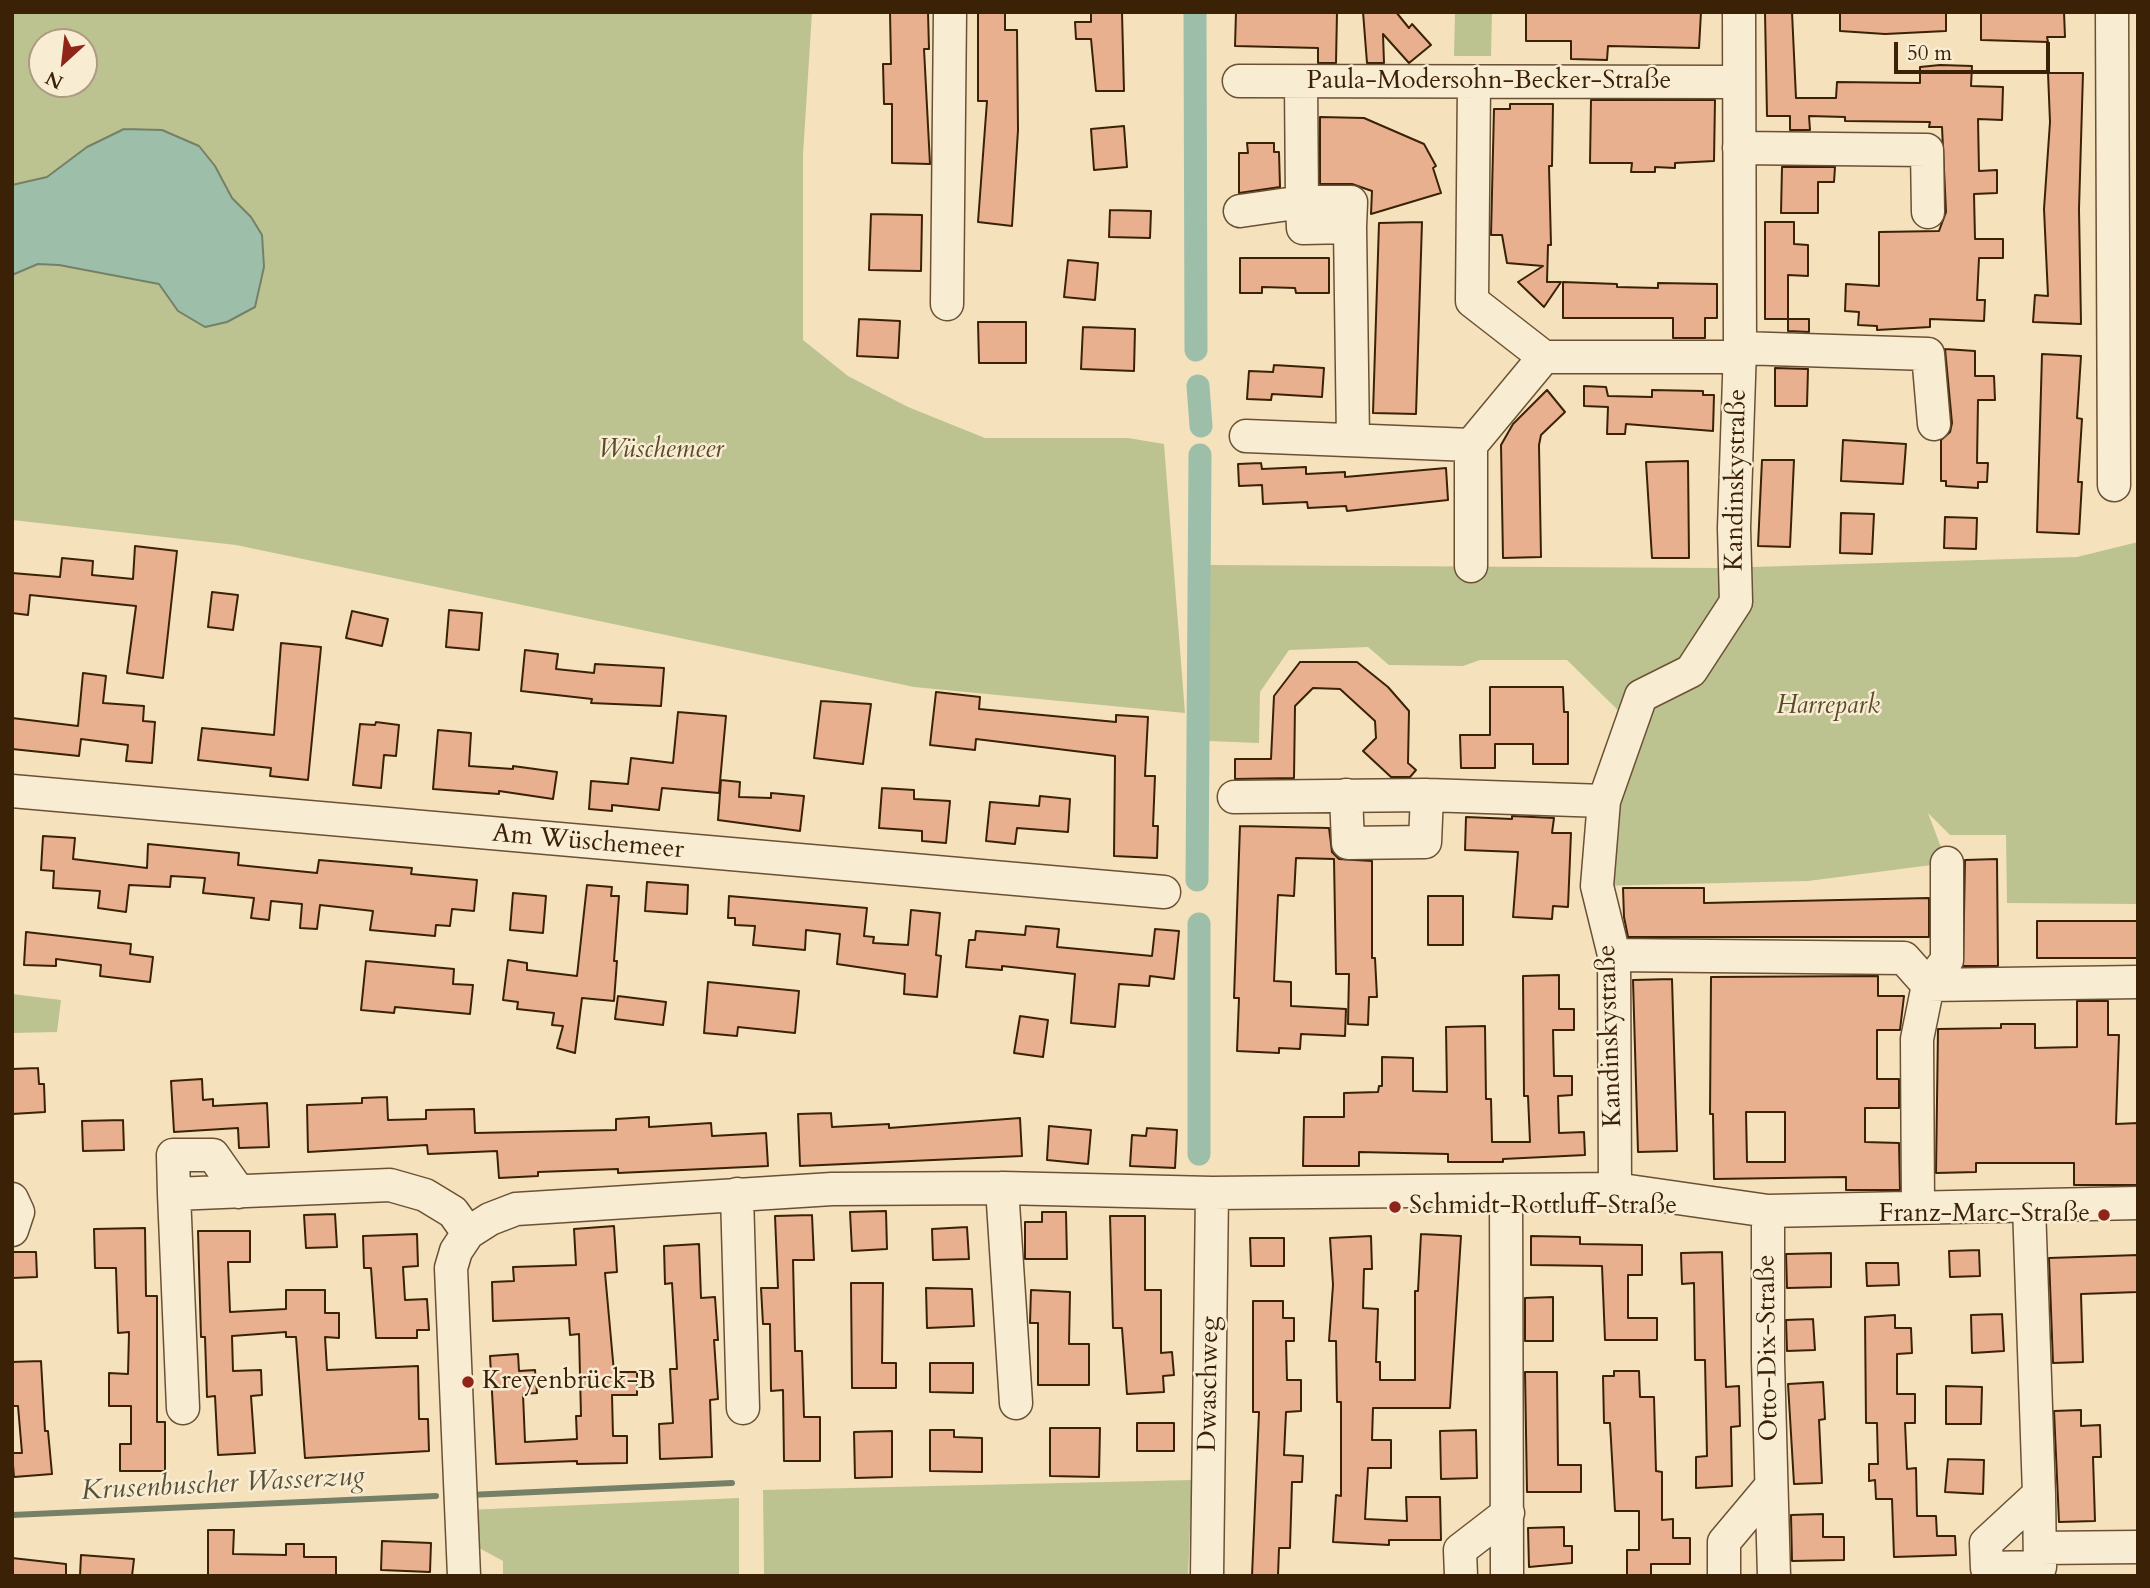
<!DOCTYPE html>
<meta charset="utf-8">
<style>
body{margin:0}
#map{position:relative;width:2150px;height:1588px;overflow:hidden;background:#f5e2bc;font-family:Cardo,serif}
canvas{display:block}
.frame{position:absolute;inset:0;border:14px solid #3b2106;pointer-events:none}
.north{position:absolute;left:28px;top:28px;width:70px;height:70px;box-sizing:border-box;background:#f8ecd3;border:2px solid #ac9b81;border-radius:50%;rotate:207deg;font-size:19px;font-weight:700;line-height:28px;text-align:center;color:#3b2106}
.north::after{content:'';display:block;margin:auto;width:24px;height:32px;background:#8f2418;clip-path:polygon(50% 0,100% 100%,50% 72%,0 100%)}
.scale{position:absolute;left:1894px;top:42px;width:156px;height:32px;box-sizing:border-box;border:4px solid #3b2106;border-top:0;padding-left:9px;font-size:21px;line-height:24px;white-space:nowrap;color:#3b2106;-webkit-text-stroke:5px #f8ecd3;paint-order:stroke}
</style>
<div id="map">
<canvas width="2150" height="1588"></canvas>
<div class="frame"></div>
<div class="north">N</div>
<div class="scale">50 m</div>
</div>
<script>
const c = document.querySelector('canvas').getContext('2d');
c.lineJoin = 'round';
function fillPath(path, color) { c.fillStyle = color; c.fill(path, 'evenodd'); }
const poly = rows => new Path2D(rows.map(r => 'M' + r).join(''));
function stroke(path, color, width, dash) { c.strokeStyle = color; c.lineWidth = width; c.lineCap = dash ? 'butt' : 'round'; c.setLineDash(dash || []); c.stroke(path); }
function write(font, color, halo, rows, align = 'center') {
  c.font = font + ' Cardo,serif'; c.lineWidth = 5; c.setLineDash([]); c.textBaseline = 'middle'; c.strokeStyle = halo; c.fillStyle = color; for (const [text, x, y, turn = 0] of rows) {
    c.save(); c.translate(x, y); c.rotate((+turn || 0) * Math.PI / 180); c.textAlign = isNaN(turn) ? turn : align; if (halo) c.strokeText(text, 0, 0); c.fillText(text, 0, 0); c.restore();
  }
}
fillPath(poly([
 [12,12,812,12,803,155,803,340,848,376,908,407,985,438,1128,438,1164,444,1185,713,914,687,236,545,12,520,12,275,38,264,59,265,159,284,178,311,251,217,232,198,215,166,87,147,47,177,12,185],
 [42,42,84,42,84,84,42,84],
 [1455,12,1492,12,1491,56,1454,56],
 [2138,542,2138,904,2007,903,2006,835,1950,835,1928,813,1947,863,1808,881,1597,886,1631,723,1567,660,1480,660,1463,666,1389,665,1368,647,1289,650,1260,692,1259,743,1209,741,1210,565,1720,568,2077,557],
 [12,994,61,1000,57,1032,12,1033],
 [1192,1480,1188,1576,764,1576,763,1490],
 [739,1498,739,1576,503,1576,503,1561,470,1543,467,1510]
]), '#bcc391');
const water = poly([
 [124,129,162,130,199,146,215,166,232,198,251,217,262,235,264,267,255,307,227,322,205,327,178,311,159,284,59,265,38,264,12,275,12,185,47,177,87,147,124,129]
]);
fillPath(water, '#9dbfaa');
stroke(water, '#768068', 2);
stroke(poly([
 [469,1495,732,1483],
 [12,1515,436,1496]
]), '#768068', 6);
stroke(poly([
 [1195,12,1196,350],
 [1198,386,1201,426],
 [1197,880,1200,455],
 [1199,1154,1199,924]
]), '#9dbfaa', 23);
const building = poly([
 [890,12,928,12,929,49,924,49,930,164,892,163,892,104,884,104,883,64,891,64,890,12],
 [978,12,1005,12,1005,30,1017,30,1018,130,1012,226,978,222,987,101,978,101,978,12],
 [1091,12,1122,12,1124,91,1096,91,1091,39,1076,39,1075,22,1091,22,1091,12],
 [1236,12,1337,12,1336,63,1318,63,1318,48,1235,46,1236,12],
 [1363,12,1396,12,1409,28,1412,24,1431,45,1409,63,1383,34,1384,63,1367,63,1363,12],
 [1526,12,1701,12,1699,48,1608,46,1607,60,1571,59,1571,41,1526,41,1526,12],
 [1765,12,1792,12,1796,98,1836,98,1837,82,1920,83,1920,67,1940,65,1972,66,1971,86,2003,87,2002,120,1978,119,1979,171,1997,170,1997,193,1974,194,1975,239,2003,239,2003,258,1979,258,1977,300,1985,300,1984,321,1930,319,1930,327,1877,330,1877,326,1858,325,1859,312,1845,311,1846,284,1879,286,1879,232,1939,231,1946,212,1942,127,1929,127,1930,122,1845,121,1845,117,1809,116,1810,130,1790,130,1790,116,1767,116,1765,12],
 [1840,12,1946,12,1946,31,1885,34,1840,31,1840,12],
 [1981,12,2064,12,2065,37,2047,37,2048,42,1981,40,1981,12],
 [2048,73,2083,73,2079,209,2081,324,2033,322,2035,295,2048,296,2044,209,2050,122,2048,73],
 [1591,100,1715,100,1714,161,1675,163,1675,168,1655,167,1655,172,1631,172,1632,163,1590,163,1591,100],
 [1510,104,1553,104,1552,166,1549,166,1551,245,1548,245,1547,282,1561,282,1544,307,1518,282,1543,266,1507,263,1502,235,1491,235,1494,109,1510,109,1510,104],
 [1320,117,1364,118,1424,144,1436,166,1433,168,1441,193,1371,214,1372,191,1352,184,1320,184,1320,117],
 [1124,126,1127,167,1094,170,1091,129,1124,126],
 [1247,143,1274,143,1274,152,1279,152,1280,187,1239,193,1239,153,1248,153,1247,143],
 [1782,167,1835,167,1834,182,1818,182,1818,213,1781,213,1782,167],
 [1110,210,1151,211,1150,238,1109,237,1110,210],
 [871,214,922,215,921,271,869,270,871,214],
 [1422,222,1416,414,1373,413,1379,223,1422,222],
 [1765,222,1794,222,1794,244,1808,245,1808,276,1788,275,1788,319,1765,319,1765,222],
 [1240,258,1329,258,1329,293,1296,293,1295,288,1262,287,1262,293,1240,293,1240,258],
 [1068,260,1098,263,1095,300,1064,297,1068,260],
 [1563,282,1617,284,1617,287,1658,288,1658,283,1717,284,1717,318,1705,318,1705,338,1673,338,1673,318,1563,318,1563,282],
 [859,319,900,321,898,358,857,356,859,319],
 [1788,319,1809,319,1809,332,1788,331,1788,319],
 [978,322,1026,322,1026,363,979,363,978,322],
 [1083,327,1135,329,1134,371,1081,369,1083,327],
 [1945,349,1975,351,1975,376,1994,376,1995,400,1978,400,1977,463,1988,463,1987,482,1978,482,1978,488,1946,486,1946,481,1941,481,1941,440,1950,432,1952,423,1945,349],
 [2042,354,2081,356,2077,418,2082,419,2078,482,2082,482,2079,534,2037,532,2042,354],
 [1274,365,1324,368,1322,397,1272,394,1271,400,1247,399,1249,371,1273,372,1274,365],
 [1775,368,1808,369,1807,406,1775,406,1775,368],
 [1584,386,1606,387,1608,396,1652,397,1652,390,1703,391,1703,395,1714,395,1713,431,1626,424,1625,434,1607,434,1608,407,1584,406,1584,386],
 [1547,390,1565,412,1541,435,1539,445,1541,557,1503,558,1501,445,1513,424,1547,390],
 [1843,440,1906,444,1903,484,1841,481,1843,440],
 [1762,460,1794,460,1790,547,1758,546,1762,460],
 [1688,461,1689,558,1652,558,1646,462,1688,461],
 [1261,463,1262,469,1306,467,1306,474,1345,472,1345,477,1446,468,1448,500,1347,511,1346,506,1308,508,1307,502,1263,504,1262,485,1239,486,1238,464,1261,463],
 [1841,513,1874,514,1872,554,1840,553,1841,513],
 [1945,517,1977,518,1976,549,1944,548,1945,517],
 [135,546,177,551,163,678,127,673,136,606,30,595,28,615,12,613,12,573,60,577,62,558,93,561,92,575,133,579,135,546],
 [212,592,238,595,233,630,208,627,212,592],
 [449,610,482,613,479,650,446,647,449,610],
 [352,611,388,619,382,646,346,638,352,611],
 [281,643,321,647,308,780,270,776,271,768,198,760,202,728,274,735,281,643],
 [525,650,558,654,556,669,594,673,595,664,664,668,661,706,591,703,592,699,521,691,525,650],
 [1300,662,1357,662,1388,687,1409,711,1408,763,1416,770,1410,777,1391,777,1363,751,1376,738,1375,721,1340,689,1313,688,1295,706,1294,778,1235,779,1235,759,1271,759,1274,696,1300,662],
 [83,673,106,676,103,703,144,706,143,721,155,722,152,763,126,761,128,745,81,739,79,756,12,749,12,718,78,726,83,673],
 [1490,687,1563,687,1564,712,1568,712,1568,764,1533,764,1533,744,1495,744,1495,768,1461,768,1460,735,1490,735,1490,687],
 [936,692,980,697,979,709,1116,722,1116,715,1148,717,1145,776,1155,776,1153,826,1158,826,1157,858,1114,856,1115,756,976,739,975,750,930,745,936,692],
 [821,701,871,704,863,764,814,758,821,701],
 [678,712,726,716,719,793,662,788,659,810,612,805,612,811,589,809,591,781,628,784,631,758,673,763,678,712],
 [376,722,399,725,396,756,384,755,381,788,353,785,360,724,375,725,376,722],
 [438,730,471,733,469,766,513,769,513,766,557,772,553,799,499,791,499,794,433,789,438,730],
 [721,780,740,782,739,797,771,798,771,793,804,796,800,831,718,820,721,780],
 [882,788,914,790,914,799,950,801,946,843,922,841,922,831,879,828,882,788],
 [1040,796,1070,799,1068,832,1017,828,1015,844,986,841,990,802,1039,806,1040,796],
 [1512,816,1554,818,1552,833,1571,833,1568,907,1553,906,1552,919,1513,917,1518,852,1465,850,1466,817,1512,819,1512,816],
 [1240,826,1329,828,1332,852,1339,859,1372,861,1372,958,1375,958,1377,997,1369,997,1368,1025,1348,1024,1349,974,1336,974,1334,859,1296,858,1294,896,1278,895,1274,981,1291,982,1291,1006,1346,1009,1345,1036,1301,1034,1300,1049,1279,1048,1279,1053,1237,1051,1239,998,1234,998,1240,826],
 [43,836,75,838,73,859,147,868,148,844,239,853,238,865,317,873,319,860,412,868,411,874,477,880,474,911,452,909,450,926,436,925,435,936,370,930,373,911,320,905,317,929,300,928,302,904,271,901,269,920,251,918,254,898,203,893,205,878,171,876,170,887,129,885,126,912,98,908,100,891,53,888,54,871,41,870,43,836],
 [1997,859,1998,966,1963,966,1965,860,1997,859],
 [647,882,688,885,687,914,645,911,647,882],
 [587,885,612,887,611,896,619,896,614,961,617,961,614,1001,582,998,575,1053,557,1048,563,1026,552,1025,554,1013,517,1009,518,1002,503,1000,508,960,527,963,527,970,577,976,587,885],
 [1623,888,1704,888,1704,903,1929,898,1929,937,1628,937,1624,917,1623,888],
 [513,893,546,896,543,933,510,930,513,893],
 [729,896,867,908,864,936,874,937,873,943,908,945,911,910,940,913,936,955,941,956,937,997,904,994,905,974,837,964,840,934,806,930,805,950,753,945,755,926,735,925,735,918,728,918,729,896],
 [1428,896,1463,896,1463,945,1428,945,1428,896],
 [2037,921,2138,921,2138,958,2037,958,2037,921],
 [1026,926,1059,929,1057,947,1152,956,1155,929,1179,931,1174,979,1150,976,1149,986,1119,984,1115,1027,1071,1023,1075,974,1002,966,1002,970,966,967,969,940,975,940,976,931,1025,935,1026,926],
 [26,932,131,944,130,954,153,957,150,982,100,976,101,965,56,959,56,966,24,965,26,932],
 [366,961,454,969,453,984,473,985,470,1014,395,1007,394,1013,361,1010,366,961],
 [1559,975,1559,1009,1574,1009,1574,1030,1553,1030,1554,1076,1572,1076,1572,1095,1558,1096,1559,1133,1584,1132,1585,1155,1503,1159,1503,1162,1448,1162,1448,1154,1359,1152,1359,1166,1303,1166,1304,1117,1344,1117,1344,1093,1378,1092,1379,1086,1382,1086,1382,1057,1413,1058,1413,1091,1447,1092,1446,1027,1485,1026,1486,1099,1491,1099,1492,1142,1530,1142,1528,1096,1524,1096,1523,976,1559,975],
 [1878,976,1878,996,1904,996,1900,1030,1877,1030,1877,1079,1899,1079,1899,1108,1865,1108,1865,1142,1899,1143,1900,1190,1846,1190,1846,1177,1714,1179,1713,1114,1710,1114,1711,977,1878,976],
 [1746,1112,1785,1112,1785,1162,1747,1162,1746,1112],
 [1672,979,1677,1151,1638,1152,1633,980,1672,979],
 [708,982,799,991,795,1033,738,1027,737,1036,704,1033,708,982],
 [618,996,666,1002,663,1025,615,1019,618,996],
 [2077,1001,2108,1001,2108,1035,2119,1035,2116,1124,2138,1123,2138,1185,2074,1185,2074,1163,1976,1163,1976,1172,1936,1173,1938,1029,2001,1028,2001,1024,2035,1024,2035,1048,2077,1047,2077,1001],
 [1020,1016,1048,1020,1043,1057,1014,1053,1020,1016],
 [38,1068,39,1084,44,1084,45,1112,12,1114,12,1069,38,1068],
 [202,1079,203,1100,213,1099,213,1106,267,1103,269,1147,239,1148,238,1128,174,1132,171,1081,202,1079],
 [387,1097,388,1120,426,1119,426,1110,474,1109,475,1133,616,1130,616,1119,649,1117,649,1127,711,1123,712,1136,766,1133,768,1166,618,1173,618,1169,538,1172,538,1176,499,1178,497,1151,428,1154,427,1145,308,1152,307,1105,362,1103,362,1098,387,1097],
 [831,1113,832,1127,889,1124,889,1128,1020,1118,1022,1156,800,1166,798,1114,831,1113],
 [123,1120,124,1150,83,1151,82,1121,123,1120],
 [1049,1126,1091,1130,1088,1164,1047,1160,1049,1126],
 [1147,1128,1177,1130,1175,1168,1130,1166,1132,1135,1146,1136,1147,1128],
 [886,1211,887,1249,852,1251,850,1212,886,1211],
 [1042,1212,1066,1212,1067,1259,1025,1259,1025,1222,1042,1222,1042,1212],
 [335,1214,337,1247,306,1248,304,1215,335,1214],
 [812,1215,814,1260,793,1260,795,1351,802,1351,804,1417,820,1417,820,1461,784,1461,783,1390,771,1391,770,1324,763,1324,761,1288,778,1288,775,1216,812,1215],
 [1110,1216,1145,1216,1145,1290,1161,1290,1161,1353,1172,1352,1174,1375,1163,1376,1164,1392,1127,1394,1122,1328,1113,1328,1110,1216],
 [614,1226,617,1272,605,1273,614,1372,637,1372,637,1395,612,1395,613,1436,627,1436,627,1463,577,1464,577,1461,496,1464,490,1356,518,1354,519,1371,535,1370,537,1393,523,1394,525,1442,577,1439,576,1416,581,1416,579,1334,570,1335,569,1318,493,1321,492,1282,514,1281,513,1267,576,1265,574,1229,614,1226],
 [967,1227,969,1259,933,1260,932,1229,967,1227],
 [145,1228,146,1296,157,1296,157,1422,165,1422,165,1471,120,1471,120,1444,131,1444,131,1406,109,1406,109,1373,128,1374,129,1332,118,1333,116,1268,95,1268,94,1229,145,1228],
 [198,1231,250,1231,250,1262,228,1262,230,1312,286,1309,286,1290,325,1290,325,1313,339,1313,339,1338,325,1337,327,1370,418,1366,419,1419,428,1419,429,1451,305,1458,296,1337,286,1337,286,1332,232,1336,233,1371,261,1370,262,1395,251,1396,255,1453,218,1455,215,1396,207,1397,205,1337,201,1337,198,1231],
 [417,1234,418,1266,403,1267,405,1300,427,1299,429,1330,417,1330,417,1338,376,1338,371,1268,364,1268,363,1236,417,1234],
 [1421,1234,1461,1236,1450,1408,1373,1408,1372,1440,1391,1440,1391,1468,1368,1468,1365,1519,1407,1521,1406,1497,1440,1497,1441,1540,1389,1540,1389,1545,1333,1542,1336,1495,1341,1496,1341,1402,1337,1402,1336,1341,1329,1341,1333,1285,1330,1238,1371,1236,1372,1269,1364,1269,1363,1308,1378,1309,1376,1362,1380,1362,1380,1380,1415,1380,1415,1291,1418,1291,1421,1234],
 [1531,1236,1580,1237,1580,1244,1642,1245,1642,1275,1628,1275,1628,1318,1657,1318,1657,1340,1605,1340,1602,1266,1531,1265,1531,1236],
 [1250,1238,1284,1238,1284,1266,1251,1266,1250,1238],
 [699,1244,701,1298,715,1297,718,1340,714,1340,718,1399,710,1400,712,1457,660,1459,659,1424,673,1423,670,1369,677,1369,672,1283,665,1284,664,1246,699,1244],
 [1979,1250,1980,1276,1950,1277,1949,1251,1979,1250],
 [12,1252,36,1252,37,1277,12,1278,12,1252],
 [1722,1252,1726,1387,1739,1386,1740,1426,1731,1427,1732,1486,1696,1488,1696,1457,1707,1456,1705,1360,1695,1360,1694,1283,1682,1284,1681,1253,1722,1252],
 [1831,1253,1831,1287,1787,1288,1786,1254,1831,1253],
 [2138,1255,2138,1292,2081,1294,2083,1362,2053,1363,2049,1258,2138,1255],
 [1866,1263,1898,1263,1899,1285,1867,1286,1866,1263],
 [851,1283,883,1283,882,1363,896,1363,896,1388,852,1388,851,1283],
 [926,1288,972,1289,974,1326,927,1328,926,1288],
 [1031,1290,1070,1292,1069,1344,1089,1344,1089,1385,1038,1385,1038,1323,1030,1323,1031,1290],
 [1553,1297,1553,1341,1525,1341,1525,1298,1553,1297],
 [1253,1301,1283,1301,1283,1318,1294,1318,1294,1341,1286,1341,1287,1380,1301,1380,1301,1411,1286,1412,1284,1455,1303,1456,1302,1482,1292,1482,1290,1548,1279,1548,1278,1576,1252,1576,1259,1412,1253,1412,1253,1301],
 [2002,1314,2004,1351,1972,1353,1971,1315,2002,1314],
 [1895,1315,1895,1328,1911,1328,1912,1353,1897,1354,1897,1394,1915,1394,1915,1423,1905,1423,1907,1469,1916,1468,1917,1516,1936,1516,1937,1536,1955,1536,1956,1555,1894,1557,1892,1499,1876,1499,1875,1480,1869,1481,1869,1464,1878,1464,1877,1423,1866,1423,1865,1317,1895,1315],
 [1813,1319,1815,1350,1787,1351,1786,1320,1813,1319],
 [41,1361,45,1431,48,1431,52,1474,14,1477,12,1453,22,1453,18,1406,12,1406,12,1362,41,1361],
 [930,1363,973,1363,973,1393,930,1392,930,1363],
 [1614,1371,1639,1371,1640,1397,1654,1397,1656,1471,1662,1472,1662,1520,1673,1519,1673,1538,1690,1538,1690,1564,1651,1564,1651,1575,1627,1575,1627,1550,1639,1550,1639,1511,1615,1511,1610,1423,1604,1423,1603,1376,1614,1376,1614,1371],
 [1525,1372,1557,1372,1558,1465,1581,1465,1581,1492,1527,1492,1525,1372],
 [1823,1382,1825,1419,1819,1420,1822,1483,1794,1484,1788,1384,1823,1382],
 [1946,1386,1982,1387,1981,1424,1946,1424,1946,1386],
 [2081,1410,2081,1426,2100,1425,2101,1457,2093,1457,2095,1521,2059,1522,2054,1411,2081,1410],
 [1137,1423,1174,1423,1174,1451,1137,1451,1137,1423],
 [1050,1428,1100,1428,1099,1477,1050,1476,1050,1428],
 [930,1430,954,1430,954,1437,982,1438,982,1472,930,1471,930,1430],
 [1476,1430,1477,1478,1441,1479,1440,1431,1476,1430],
 [892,1431,892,1477,855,1478,854,1432,892,1431],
 [1948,1459,1984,1460,1983,1494,1945,1492,1948,1459],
 [1823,1514,1823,1537,1844,1537,1844,1560,1792,1561,1791,1515,1823,1514],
 [1564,1527,1564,1546,1572,1546,1572,1563,1529,1567,1528,1528,1564,1527],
 [208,1530,234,1530,233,1554,286,1555,286,1544,304,1544,304,1557,336,1557,336,1576,208,1576,208,1530],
 [382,1541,431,1543,430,1572,381,1570,382,1541],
 [81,1555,134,1559,132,1576,80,1576,81,1555],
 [12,1558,66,1564,66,1576,12,1576,12,1558]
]);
fillPath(building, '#e8b08e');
stroke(building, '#3b2106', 2);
const minor = poly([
 [2112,12,2114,485],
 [1239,81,1739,82],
 [1474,82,1472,301,1544,357],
 [1739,148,1927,150,1928,212],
 [1302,202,1351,202,1350,227,1303,228,1302,202],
 [1240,211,1302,202,1301,82],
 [1350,227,1353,440],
 [947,304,950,12],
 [1740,348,1928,354,1934,424],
 [1544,357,1740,357],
 [1246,436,1471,445,1544,357],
 [1471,566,1471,445],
 [12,791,1164,892],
 [1346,795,1348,843,1425,842,1427,795],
 [1234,797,1427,795,1604,801],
 [1614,955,1904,958,1928,985,2138,982],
 [1002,1188,1016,1403],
 [1615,1189,1614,955,1597,886,1604,801,1641,696,1691,671,1736,602,1734,528,1740,348,1739,12],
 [1506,1191,1507,1576],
 [174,1194,173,1155,213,1155,239,1192],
 [737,1194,743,1408],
 [12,1199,18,1212,12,1230],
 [1918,1206,1917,1039,1928,985,1947,960,1947,863],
 [2029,1206,2039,1494,1986,1543,1987,1568,2040,1567,2039,1494],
 [1768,1211,1768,1361,1774,1576],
 [183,1408,174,1194,390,1185,425,1195,453,1212,468,1233],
 [2040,1548,2138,1547],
 [464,1576,451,1268,456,1251,468,1233,490,1219,516,1209,832,1189,1002,1188,1212,1193,1615,1189,1768,1211,2138,1203],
 [1207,1576,1212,1193],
 [1461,1576,1460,1550,1508,1513],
 [1724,1576,1724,1542,1771,1486]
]);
stroke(minor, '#6a5134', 35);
stroke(minor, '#f8ecd3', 32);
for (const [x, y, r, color] of [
 [1395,1207,7,"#8f2418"],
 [2104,1215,7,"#8f2418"],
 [468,1382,7,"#8f2418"]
]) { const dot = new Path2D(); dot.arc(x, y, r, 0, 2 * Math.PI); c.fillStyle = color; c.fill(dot); stroke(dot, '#f8ecd3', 2.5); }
write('26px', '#3b2106', '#f8ecd3', [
 ["Paula-Modersohn-Becker-Straße",1489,82],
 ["Kandinskystraße",1737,480,-89],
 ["Am Wüschemeer",588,843,5],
 ["Kandinskystraße",1611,1036,-92],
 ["Otto-Dix-Straße",1769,1348,-91],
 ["Dwaschweg",1210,1384,-89]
]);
write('italic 26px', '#5b4a29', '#f8ecd3', [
 ["Wüschemeer",661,451],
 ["Harrepark",1828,707]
]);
write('26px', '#3b2106', '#f8ecd3', [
 ["Schmidt-Rottluff-Straße",1409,1207],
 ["Franz-Marc-Straße",2090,1215,"right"],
 ["Kreyenbrück-B",482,1382]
], 'left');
write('italic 28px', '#585037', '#f8ecd3', [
 ["Krusenbuscher Wasserzug",223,1485,-3]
]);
</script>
